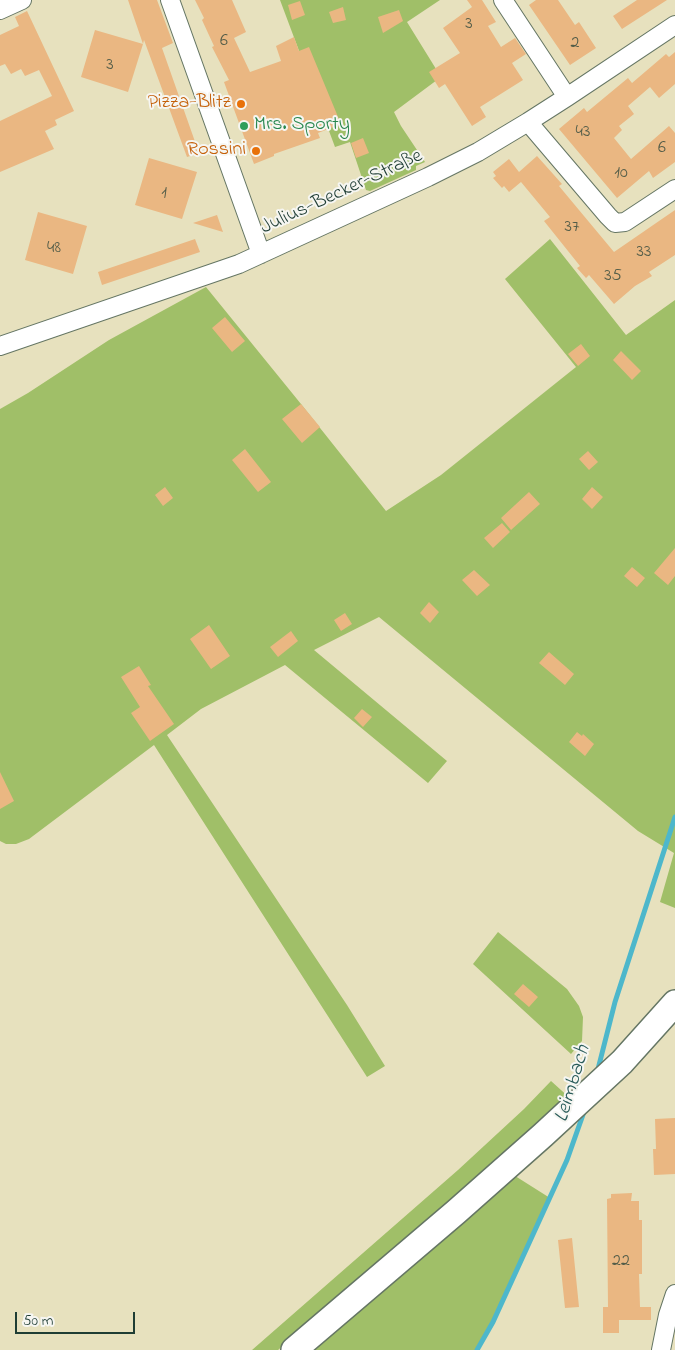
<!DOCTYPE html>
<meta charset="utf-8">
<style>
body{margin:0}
#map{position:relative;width:675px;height:1350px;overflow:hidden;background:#e7e1be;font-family:"Indie Flower",sans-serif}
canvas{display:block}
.scale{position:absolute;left:15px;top:1312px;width:120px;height:22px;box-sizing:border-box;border:2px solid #1f3d34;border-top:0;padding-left:6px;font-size:15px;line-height:18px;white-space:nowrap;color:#1f3d34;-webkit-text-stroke:4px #f6f6f2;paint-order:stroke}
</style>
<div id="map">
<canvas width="675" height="1350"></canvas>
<div class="scale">50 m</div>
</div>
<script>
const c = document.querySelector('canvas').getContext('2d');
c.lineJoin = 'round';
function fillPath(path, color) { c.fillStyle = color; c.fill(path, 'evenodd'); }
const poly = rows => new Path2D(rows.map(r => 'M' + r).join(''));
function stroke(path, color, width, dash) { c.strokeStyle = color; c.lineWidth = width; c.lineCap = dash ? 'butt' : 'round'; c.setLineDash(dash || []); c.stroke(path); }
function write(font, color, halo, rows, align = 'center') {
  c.font = font + ' "Indie Flower",sans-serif'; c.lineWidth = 4; c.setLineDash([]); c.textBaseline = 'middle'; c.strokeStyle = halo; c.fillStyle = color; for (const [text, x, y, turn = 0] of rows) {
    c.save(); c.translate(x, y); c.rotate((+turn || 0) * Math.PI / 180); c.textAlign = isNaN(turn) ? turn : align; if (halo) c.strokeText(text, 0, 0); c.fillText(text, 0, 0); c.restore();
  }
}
fillPath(poly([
 [280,0,440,0,407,22,441,77,394,112,401,126,425,162,416,166,416,170,370,191,366,190,350,142,335,147],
 [550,239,626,335,675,300,675,908,660,902,674,853,638,831,379,617,314,650,447,761,428,783,285,665,201,709,167,735,347,1005,385,1066,367,1077,154,745,29,839,16,844,6,844,0,841,0,409,28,393,109,340,206,287,301,404,386,511,441,475,576,367,505,279],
 [498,932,567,989,579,1006,583,1017,582,1041,571,1054,473,964],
 [551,1081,571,1099,420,1230,278,1350,252,1350,458,1170,524,1109],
 [512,1174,550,1198,493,1322,477,1350,305,1350]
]), '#a0bf68');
stroke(poly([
 [597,1073,615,1002,675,817],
 [477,1350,493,1322,567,1160,585,1109]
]), '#4db7cb', 5);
fillPath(poly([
 [128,0,157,0,173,43,162,48,199,153,187,157,144,40,143,44],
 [195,0,232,0,246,32,234,38,250,72,281,61,276,46,294,37,299,51,309,47,341,124,318,133,320,138,274,154,274,156,254,164,224,82,229,80,212,47,214,46,202,20,204,18],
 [467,0,482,0,496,22,488,26,501,47,515,38,526,54,512,63,523,80,480,107,486,117,472,126,445,84,439,88,429,72,460,53,443,28,472,7],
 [536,0,558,0,575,25,579,22,596,48,570,65,529,5],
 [637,0,667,0,622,29,613,16],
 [300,1,305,15,292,20,288,5],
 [343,7,346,20,333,23,329,12],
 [399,10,403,21,383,33,378,17],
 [27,11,74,111,55,120,57,125,45,131,54,149,0,172,0,121,52,96,39,70,25,76,21,69,11,74,5,64,0,66,0,35,19,26,15,17],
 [95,30,143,44,128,92,81,77],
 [675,52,675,84,659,98,650,87,628,106,634,114,619,126,622,130,614,138,631,159,669,126,675,133,675,162,653,178,649,171,617,198,559,129,584,108,587,112,628,78,632,83,666,54,669,57],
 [363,138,369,153,356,158,351,143],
 [537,156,562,184,559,186,614,252,675,210,675,255,649,272,652,276,635,286,614,304,589,275,586,278,577,268,580,266,544,221,550,217,521,182,509,192,504,186,502,188,493,178,496,176,493,172,509,159,519,172],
 [149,158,197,172,182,219,135,205],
 [38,212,87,226,73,274,25,260],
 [217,215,223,232,193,223],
 [195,239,200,252,102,285,98,272],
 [225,317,245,341,232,352,212,328],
 [581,344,590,356,578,366,568,354],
 [621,351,641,371,632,380,613,360],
 [301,404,320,427,302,443,282,419],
 [245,449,271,482,258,492,232,460],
 [588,451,598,462,589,470,579,459],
 [165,487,173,498,163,506,155,495],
 [592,487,603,497,592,509,582,499],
 [529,492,540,504,511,530,501,518],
 [502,523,510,532,493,548,484,538],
 [675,548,675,576,668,585,654,573],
 [632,567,645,578,637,587,624,576],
 [474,570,490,585,477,596,462,580],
 [429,602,439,612,430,623,420,613],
 [345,613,352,624,341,631,334,620],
 [209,625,230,656,211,669,190,639],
 [291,631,298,641,278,657,270,647],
 [549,652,574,674,565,685,539,663],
 [139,666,151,685,148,686,174,724,150,741,131,713,140,707,121,677],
 [362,709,372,717,363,727,354,718],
 [577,732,582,736,583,734,594,744,585,756,569,742],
 [0,772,14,801,0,809],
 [523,984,538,997,529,1007,514,994],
 [675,1118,675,1174,654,1175,653,1149,656,1149,655,1119],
 [632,1193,631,1201,639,1201,639,1220,642,1220,642,1274,639,1274,640,1307,651,1307,651,1320,619,1320,619,1333,603,1333,603,1307,608,1307,607,1199,611,1198,611,1194],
 [572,1238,579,1307,565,1308,558,1240]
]), '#eab782');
const minor = poly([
 [170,0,261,254],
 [503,0,567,97],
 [0,10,22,0],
 [528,122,608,216,615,223,625,222,675,189],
 [0,346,239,264,428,177,478,152,528,122,567,97,675,25],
 [661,1350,668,1315,675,1294]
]);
const secondary = poly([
 [294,1350,456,1212,543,1135,622,1062,675,1003]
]);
stroke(minor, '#657664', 20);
stroke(secondary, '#657664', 28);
stroke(minor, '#fff', 18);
stroke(secondary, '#fff', 25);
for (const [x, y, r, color] of [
 [241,104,5,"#e8710a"],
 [244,126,5,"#2e9e5b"],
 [256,151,5,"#e8710a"]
]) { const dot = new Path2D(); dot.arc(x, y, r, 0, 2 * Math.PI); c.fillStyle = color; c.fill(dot); stroke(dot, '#f6f6f2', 2); }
write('18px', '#525c48', null, [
 ["3",469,25],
 ["6",224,42],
 ["2",575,44],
 ["3",110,66],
 ["43",583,133],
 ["6",662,149],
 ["10",621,174],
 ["1",164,194],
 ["37",572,228],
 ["48",54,249],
 ["33",644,253],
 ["35",613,277],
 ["22",621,1262]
]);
write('20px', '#c56008', '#f6f6f2', [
 ["Pizza-Blitz",231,104],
 ["Rossini",246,151]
], 'right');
write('20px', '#27864d', '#f6f6f2', [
 ["Mrs. Sporty",254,126]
], 'left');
write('20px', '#1f3d34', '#f6f6f2', [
 ["Julius-Becker-Straße",342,193,-25]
]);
write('italic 21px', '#2a5c5a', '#f6f6f2', [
 ["Leimbach",574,1084,-73]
]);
</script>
